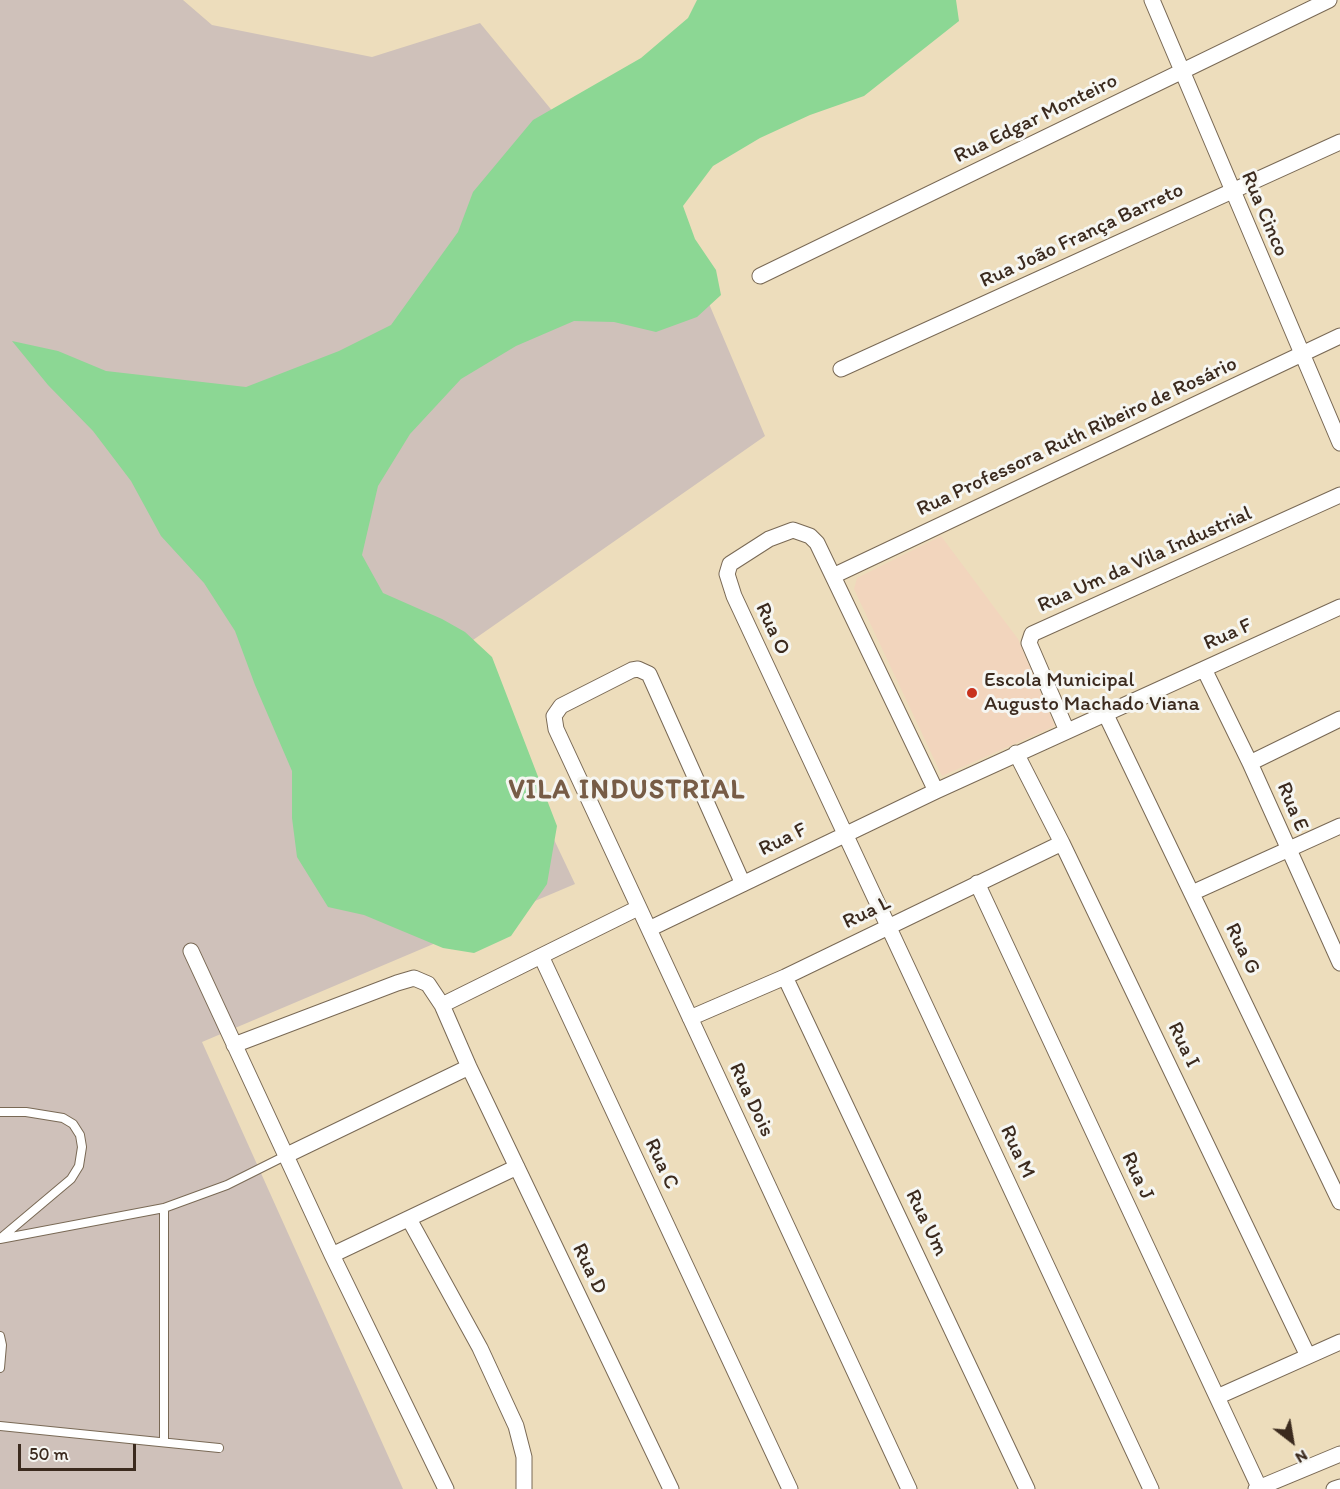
<!DOCTYPE html>
<meta charset="utf-8">
<style>
body{margin:0}
#map{position:relative;width:1340px;height:1489px;overflow:hidden;background:#edddbc;font-family:Itim,sans-serif}
canvas{display:block}
.north{position:absolute;left:1262px;top:1411px;width:60px;height:60px;-webkit-text-stroke:4px #f6f6f2;paint-order:stroke;rotate:149deg;font-size:16px;font-weight:700;line-height:24px;text-align:center;color:#3b2a1e}
.north::after{content:'';display:block;margin:auto;width:21px;height:27px;background:#3b2a1e;clip-path:polygon(50% 0,100% 100%,50% 72%,0 100%)}
.scale{position:absolute;left:18px;top:1444px;width:118px;height:27px;box-sizing:border-box;border:3px solid #3b2a1e;border-top:0;padding-left:8px;font-size:18px;line-height:21px;white-space:nowrap;color:#3b2a1e;-webkit-text-stroke:4px #f6f6f2;paint-order:stroke}
</style>
<div id="map">
<canvas width="1340" height="1489"></canvas>
<div class="north">N</div>
<div class="scale">50 m</div>
</div>
<script>
const c = document.querySelector('canvas').getContext('2d');
c.lineJoin = 'round';
function fillPath(path, color) { c.fillStyle = color; c.fill(path, 'evenodd'); }
const poly = rows => new Path2D(rows.map(r => 'M' + r).join(''));
function stroke(path, color, width, dash) { c.strokeStyle = color; c.lineWidth = width; c.lineCap = dash ? 'butt' : 'round'; c.setLineDash(dash || []); c.stroke(path); }
function write(font, color, halo, rows, align = 'center') {
  c.font = font + ' Itim,sans-serif'; c.lineWidth = 6; c.setLineDash([]); c.textBaseline = 'middle'; c.strokeStyle = halo; c.fillStyle = color; for (const [text, x, y, turn = 0] of rows) {
    c.save(); c.translate(x, y); c.rotate((+turn || 0) * Math.PI / 180); c.textAlign = isNaN(turn) ? turn : align; if (halo) c.strokeText(text, 0, 0); c.fillText(text, 0, 0); c.restore();
  }
}
fillPath(poly([
 [941,536,1018,639,1055,726,942,776,854,589,857,578]
]), '#f2d5bd');
fillPath(poly([
 [0,0,183,0,212,25,372,57,480,23,707,299,765,436,463,647,575,884,202,1042,403,1489,0,1489]
]), '#cfc1ba');
fillPath(poly([
 [697,0,956,0,959,21,864,96,810,115,760,138,713,166,683,206,695,239,716,270,721,295,697,317,656,332,614,322,574,321,516,346,461,379,410,434,378,486,362,555,383,593,442,619,465,632,492,657,557,826,547,884,511,936,474,953,443,948,364,915,328,907,297,857,292,818,292,771,255,685,235,631,204,583,161,536,131,481,93,431,48,385,12,341,58,351,106,371,246,387,339,351,391,325,458,232,473,192,533,120,641,58,688,18]
]), '#8cd794');
const lane = poly([
 [0,1112,26,1112,63,1118,73,1124,80,1135,82,1147,79,1166,71,1179,1,1238],
 [164,1208,164,1442],
 [0,1239,164,1208,227,1185,287,1155],
 [0,1336,2,1345,0,1368],
 [0,1426,219,1448]
]);
const street = poly([
 [1152,0,1340,443],
 [760,276,1329,0],
 [841,369,1340,142],
 [833,576,1340,336],
 [1204,669,1250,763,1340,963],
 [1106,715,1340,1202],
 [1067,731,1029,643,1032,634,1340,495],
 [1016,753,1062,843,1308,1356],
 [1250,763,1340,719],
 [936,791,817,543,810,536,793,530,769,539,730,564,727,574,734,596,1151,1489],
 [977,883,1259,1487],
 [743,884,649,674,638,669,632,670,561,706,554,716,556,729,909,1489],
 [1192,893,1340,826],
 [649,929,936,791,1340,607],
 [191,951,332,1255,446,1489],
 [541,956,790,1489],
 [785,977,1027,1489],
 [442,1005,638,908],
 [690,1018,785,977,1062,843],
 [234,1045,397,983,414,978,428,984,442,1005,469,1067,671,1489],
 [287,1155,469,1067],
 [409,1219,480,1348,516,1426,524,1457,524,1489],
 [332,1255,517,1167],
 [1217,1397,1340,1342],
 [1256,1489,1340,1454],
 [1334,1489,1340,1487]
]);
stroke(lane, '#796955', 10);
stroke(street, '#796955', 17);
stroke(lane, '#fff', 8);
stroke(street, '#fff', 15);
for (const [x, y, r, color] of [
 [972,693,6,"#c8321e"]
]) { const dot = new Path2D(); dot.arc(x, y, r, 0, 2 * Math.PI); c.fillStyle = color; c.fill(dot); stroke(dot, '#f6f6f2', 2); }
write('21px', '#3b2a1e', '#f6f6f2', [
 ["Rua Edgar Monteiro",1036,119,-26],
 ["Rua Cinco",1264,214,67],
 ["Rua João França Barreto",1082,236,-25],
 ["Rua Professora Ruth Ribeiro de Rosário",1077,437,-25],
 ["Rua Um da Vila Industrial",1145,560,-24],
 ["Rua O",772,629,65],
 ["Rua F",1228,635,-24],
 ["Rua E",1292,807,67],
 ["Rua F",783,840,-26],
 ["Rua L",867,913,-26],
 ["Rua G",1242,949,64],
 ["Rua I",1183,1045,64],
 ["Rua Dois",751,1100,65],
 ["Rua M",1017,1152,65],
 ["Rua C",661,1164,65],
 ["Rua J",1137,1176,65],
 ["Rua Um",926,1223,64],
 ["Rua D",589,1269,64]
]);
write('21px', '#3b2a1e', '#f6f6f2', [
 ["Escola Municipal",984,681],
 ["Augusto Machado Viana",984,705]
], 'left');
c.letterSpacing = '1.5px';
write('bold 27px', '#775c46', '#f6f6f2', [
 ["VILA INDUSTRIAL",627,791]
]);
c.letterSpacing = '0px';
</script>
